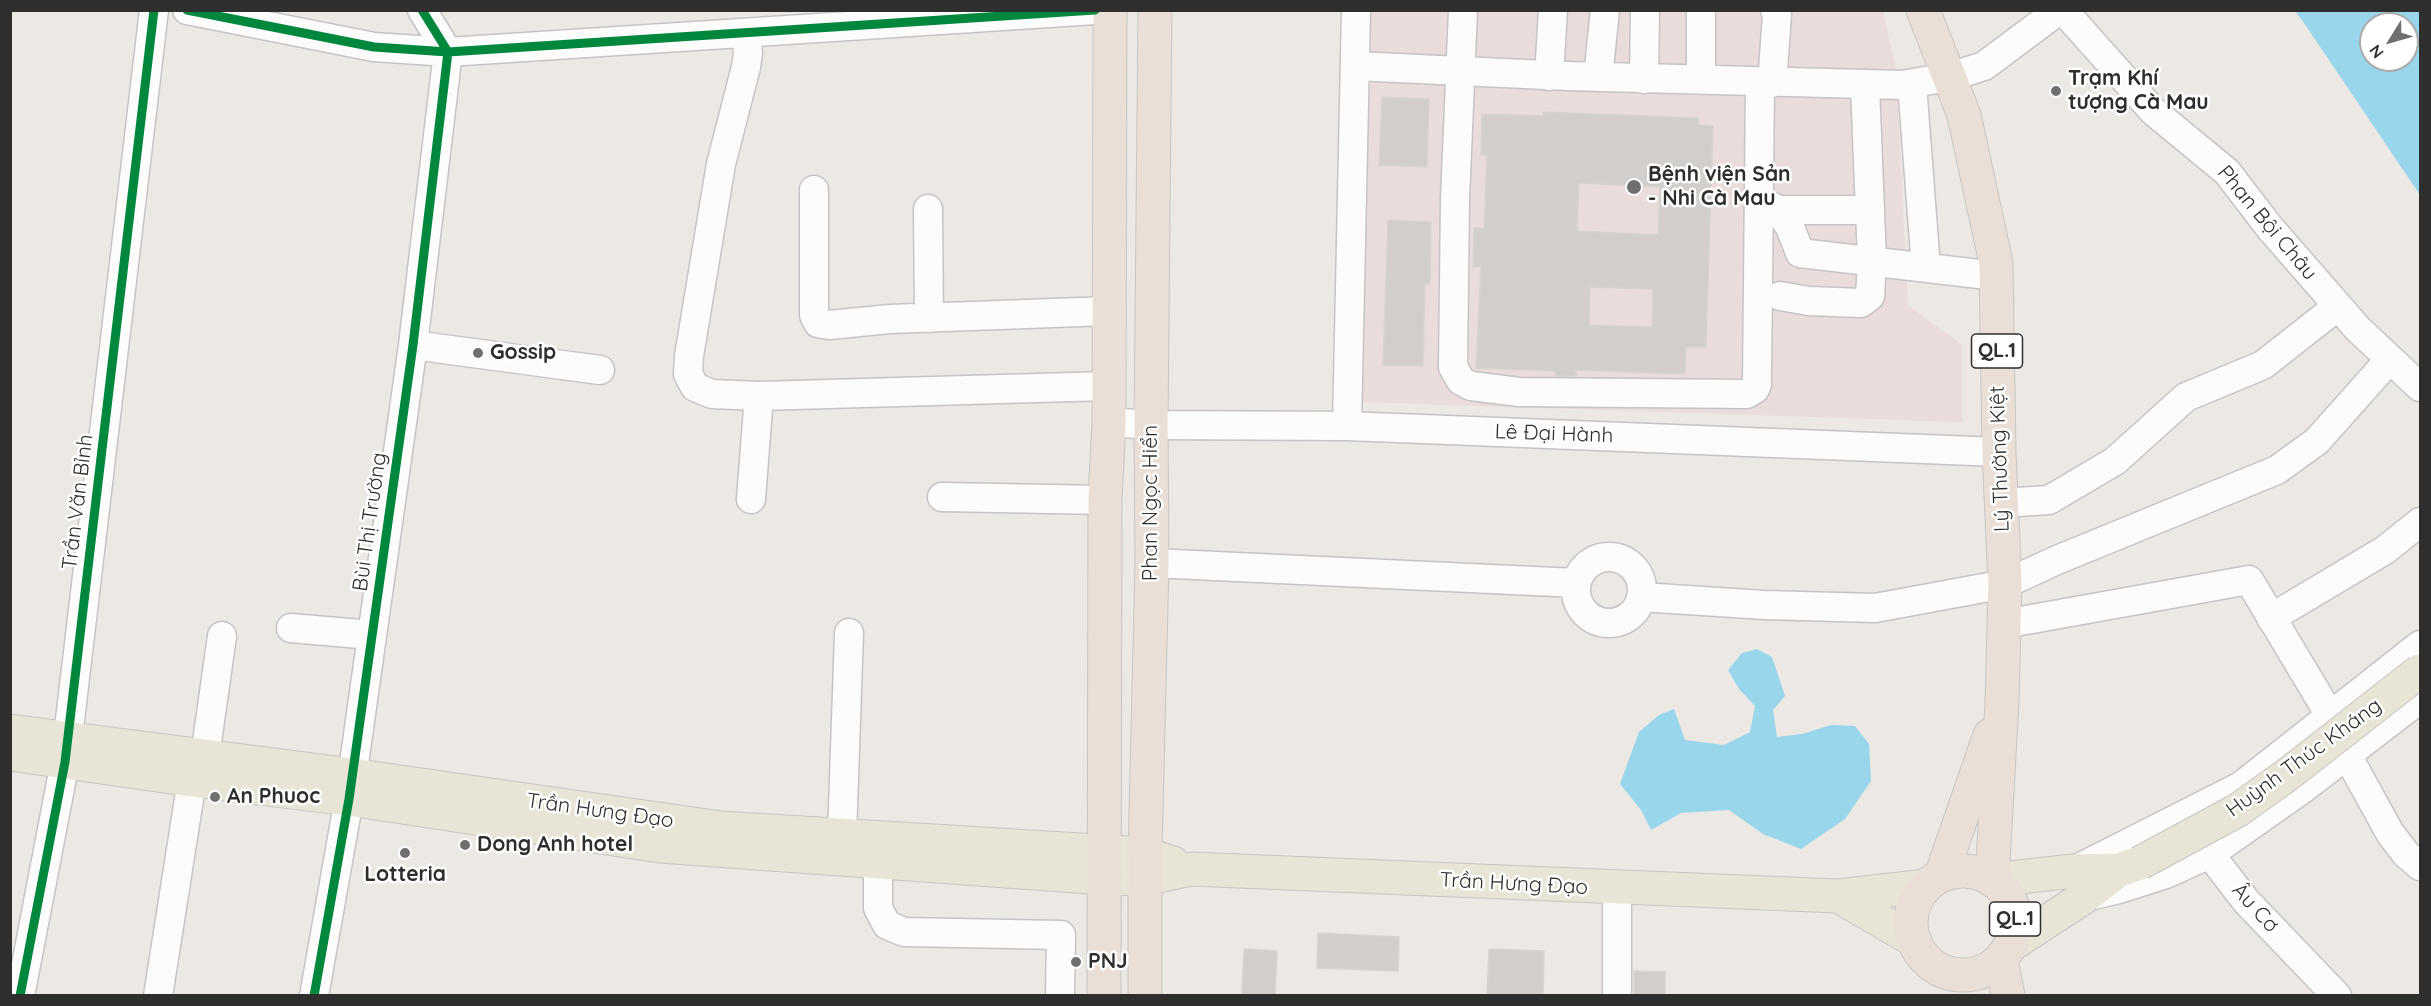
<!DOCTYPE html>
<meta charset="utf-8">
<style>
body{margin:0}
#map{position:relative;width:2431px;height:1006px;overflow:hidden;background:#ece8e4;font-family:Quicksand,sans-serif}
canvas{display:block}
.frame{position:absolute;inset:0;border:12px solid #2e2e2e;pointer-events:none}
.north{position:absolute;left:2359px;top:12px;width:60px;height:60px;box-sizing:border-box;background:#fff;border:2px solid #ababab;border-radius:50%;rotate:233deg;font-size:16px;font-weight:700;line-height:24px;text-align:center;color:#2e2e2e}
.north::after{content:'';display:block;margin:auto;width:21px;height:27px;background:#706f6e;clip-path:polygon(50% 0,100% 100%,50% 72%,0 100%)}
</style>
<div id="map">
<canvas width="2431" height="1006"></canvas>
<div class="frame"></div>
<div class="north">N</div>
</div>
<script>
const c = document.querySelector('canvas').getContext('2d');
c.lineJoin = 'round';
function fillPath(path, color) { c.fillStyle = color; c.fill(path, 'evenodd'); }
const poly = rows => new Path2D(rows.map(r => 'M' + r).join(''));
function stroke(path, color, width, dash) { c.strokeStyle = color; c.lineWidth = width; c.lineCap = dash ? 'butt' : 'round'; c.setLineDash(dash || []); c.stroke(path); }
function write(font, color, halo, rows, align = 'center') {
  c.font = font + ' Quicksand,sans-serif'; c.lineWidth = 5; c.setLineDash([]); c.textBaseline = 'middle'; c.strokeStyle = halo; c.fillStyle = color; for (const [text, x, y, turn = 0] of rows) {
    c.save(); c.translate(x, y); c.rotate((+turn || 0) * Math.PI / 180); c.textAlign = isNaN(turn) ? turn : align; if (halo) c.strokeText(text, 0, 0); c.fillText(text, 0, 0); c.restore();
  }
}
fillPath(poly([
 [1369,11,1883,11,1896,69,1908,305,1962,345,1962,422,1361,402]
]), '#e9dcdb');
fillPath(poly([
 [2295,11,2420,11,2420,195,2304,23],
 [2371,24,2407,24,2407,60,2371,60],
 [1757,649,1772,657,1785,696,1773,710,1777,737,1802,734,1831,725,1855,726,1869,744,1871,781,1845,819,1801,849,1763,834,1729,810,1681,813,1651,830,1641,810,1620,784,1639,732,1659,715,1674,709,1685,740,1724,745,1750,732,1755,706,1739,689,1728,670,1742,653]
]), '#99d6ec');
const building = poly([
 [1382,97,1429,99,1427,167,1379,165,1382,97],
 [1543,112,1699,118,1698,125,1713,126,1706,347,1686,347,1685,374,1576,370,1576,376,1555,376,1555,371,1476,368,1481,266,1473,267,1474,228,1484,228,1487,156,1481,155,1482,114,1543,116,1543,112],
 [1579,183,1660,187,1658,235,1577,231,1579,183],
 [1590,287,1653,289,1652,327,1589,325,1590,287],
 [1388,220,1431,222,1430,284,1425,284,1423,366,1383,365,1388,220],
 [1318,933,1399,937,1398,971,1317,968,1318,933],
 [1244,949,1277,951,1275,996,1242,996,1244,949],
 [1489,949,1544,951,1543,996,1487,996,1489,949],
 [1634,971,1665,972,1665,996,1634,996,1634,971]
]);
fillPath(building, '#d1cecb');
stroke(building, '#d7d4d0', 1.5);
const minor = poly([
 [187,10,374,47,448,52,1095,10],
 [1463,10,1455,199,1453,367,1461,381,1471,386,1519,392,1747,394,1755,389,1757,384,1760,82],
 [2063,10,2153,111,2227,172,2270,228,2358,329,2420,387],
 [746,33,748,53,746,67,721,164,689,356,688,374,695,387,712,394,759,396,1107,386],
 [1355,66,1567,76,1901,85,1949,77,1984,66,2059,10],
 [1549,76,1553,10],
 [1598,77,1605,10],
 [1644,79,1645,10],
 [1701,80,1701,10],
 [1772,83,1777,15,1775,10],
 [1912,84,1926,268],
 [814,190,814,315,818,323,829,325,890,319,1108,311],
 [1760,203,1773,207,1781,214,1790,227,1800,253,1996,276],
 [928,209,929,318],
 [1776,210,1868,210],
 [1780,296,1809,301,1861,303,1870,296,1872,261,1865,86],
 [413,345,600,370],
 [1109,422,1151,425,1347,426,1999,452],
 [1347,426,1356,10],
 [942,497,1105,500],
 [751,499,759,396],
 [2001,503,2049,500,2115,461,2186,397,2263,365,2338,306],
 '1576 590a33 33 0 1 1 66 0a33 33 0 1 1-66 0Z',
 [1152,563,1576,583],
 [1641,597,1764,605,1875,608,2005,584,2057,560,2277,470,2317,441,2390,359],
 [2271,618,2385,550,2420,522],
 [2004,624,2249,580,2331,717],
 [291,628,372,635],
 [2347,755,2390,833,2406,854,2420,866],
 [205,756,222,636],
 [842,836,849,633],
 [2199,840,2246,901,2337,996],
 [878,862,878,908,887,925,904,932,1061,935,1060,996],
 [2073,871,2241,786,2420,645],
 [1617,889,1617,996],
 [2085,897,2119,889,2166,874,2210,854,2304,788,2420,699],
 [20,996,65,762,154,10],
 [158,996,192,780],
 [314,996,349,799,413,345,448,52,422,10]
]);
const major = poly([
 [10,731,352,775,721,828,1145,854,1173,863],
 [10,754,192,780,349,799,660,846,1104,878,1145,879,1191,869,1838,896,1926,886],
 [1992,880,2073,871,2119,870],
 [1838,896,1915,941],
 [2011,945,2083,898,2119,870,2140,863]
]);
const highway = poly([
 [1923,10,1964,115,1996,263,1999,452,2005,584,2002,702,1992,880],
 '1911 923a52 52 0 1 1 104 0a52 52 0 1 1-104 0Z',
 [1941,876,1990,735],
 [2001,959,2008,996],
 [1104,996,1105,500,1109,422,1110,10],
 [1145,996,1145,854,1152,563,1151,425,1155,10]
]);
stroke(minor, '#c5c4c5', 31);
stroke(major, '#c6c5c4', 35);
stroke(highway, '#c6c5c4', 35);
stroke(minor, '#fcfcfb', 28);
stroke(major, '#e8e4d6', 33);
stroke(highway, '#eadfd6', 33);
const majorBridge = poly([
 [2140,863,2238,810,2287,775,2420,671]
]);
stroke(majorBridge, '#c6c5c4', 35, []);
stroke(majorBridge, '#e8e4d6', 33);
stroke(poly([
 [187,10,374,47,448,52,1095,10],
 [20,996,65,762,154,10],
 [314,996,349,799,413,345,448,52,422,10]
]), '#00873e', 9);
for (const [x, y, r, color] of [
 [2056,91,6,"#706f6e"],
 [1634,187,8,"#706f6e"],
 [478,353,6,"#706f6e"],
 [215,797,6,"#706f6e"],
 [465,845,6,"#706f6e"],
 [405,853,6,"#706f6e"],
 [1076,962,6,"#706f6e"]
]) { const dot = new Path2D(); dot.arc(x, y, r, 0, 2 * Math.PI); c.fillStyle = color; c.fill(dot); stroke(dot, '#fff', 2); }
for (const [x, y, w] of [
 [1997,351,51],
 [2015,919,51]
]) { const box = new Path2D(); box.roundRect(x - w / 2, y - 17, w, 34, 4.5); c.fillStyle = '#fff'; c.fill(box); stroke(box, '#2e2e2e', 1.5); }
write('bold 20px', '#2e2e2e', null, [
 ["QL.1",1997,351],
 ["QL.1",2015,919]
]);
write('bold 21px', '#2e2e2e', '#fff', [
 ["Trạm Khí",2068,79],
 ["tượng Cà Mau",2068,103],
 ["Bệnh viện Sản",1648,175],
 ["- Nhi Cà Mau",1648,199],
 ["Gossip",490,353],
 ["An Phuoc",227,797],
 ["Dong Anh hotel",477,845],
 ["Lotteria",405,875,"center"],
 ["PNJ",1088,962]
], 'left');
write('21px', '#2e2e2e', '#fff', [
 ["Phan Bội Châu",2267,223,50],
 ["Lê Đại Hành",1554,434,2],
 ["Lý Thường Kiệt",2000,459,-92],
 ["Trần Văn Bỉnh",78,502,-83],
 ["Phan Ngọc Hiển",1151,503,-90],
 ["Bùi Thị Trường",370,522,-82],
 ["Huỳnh Thúc Kháng",2304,758,-36],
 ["Trần Hưng Đạo",600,811,8],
 ["Trần Hưng Đạo",1514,884,3],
 ["Âu Cơ",2255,908,48]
]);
</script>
